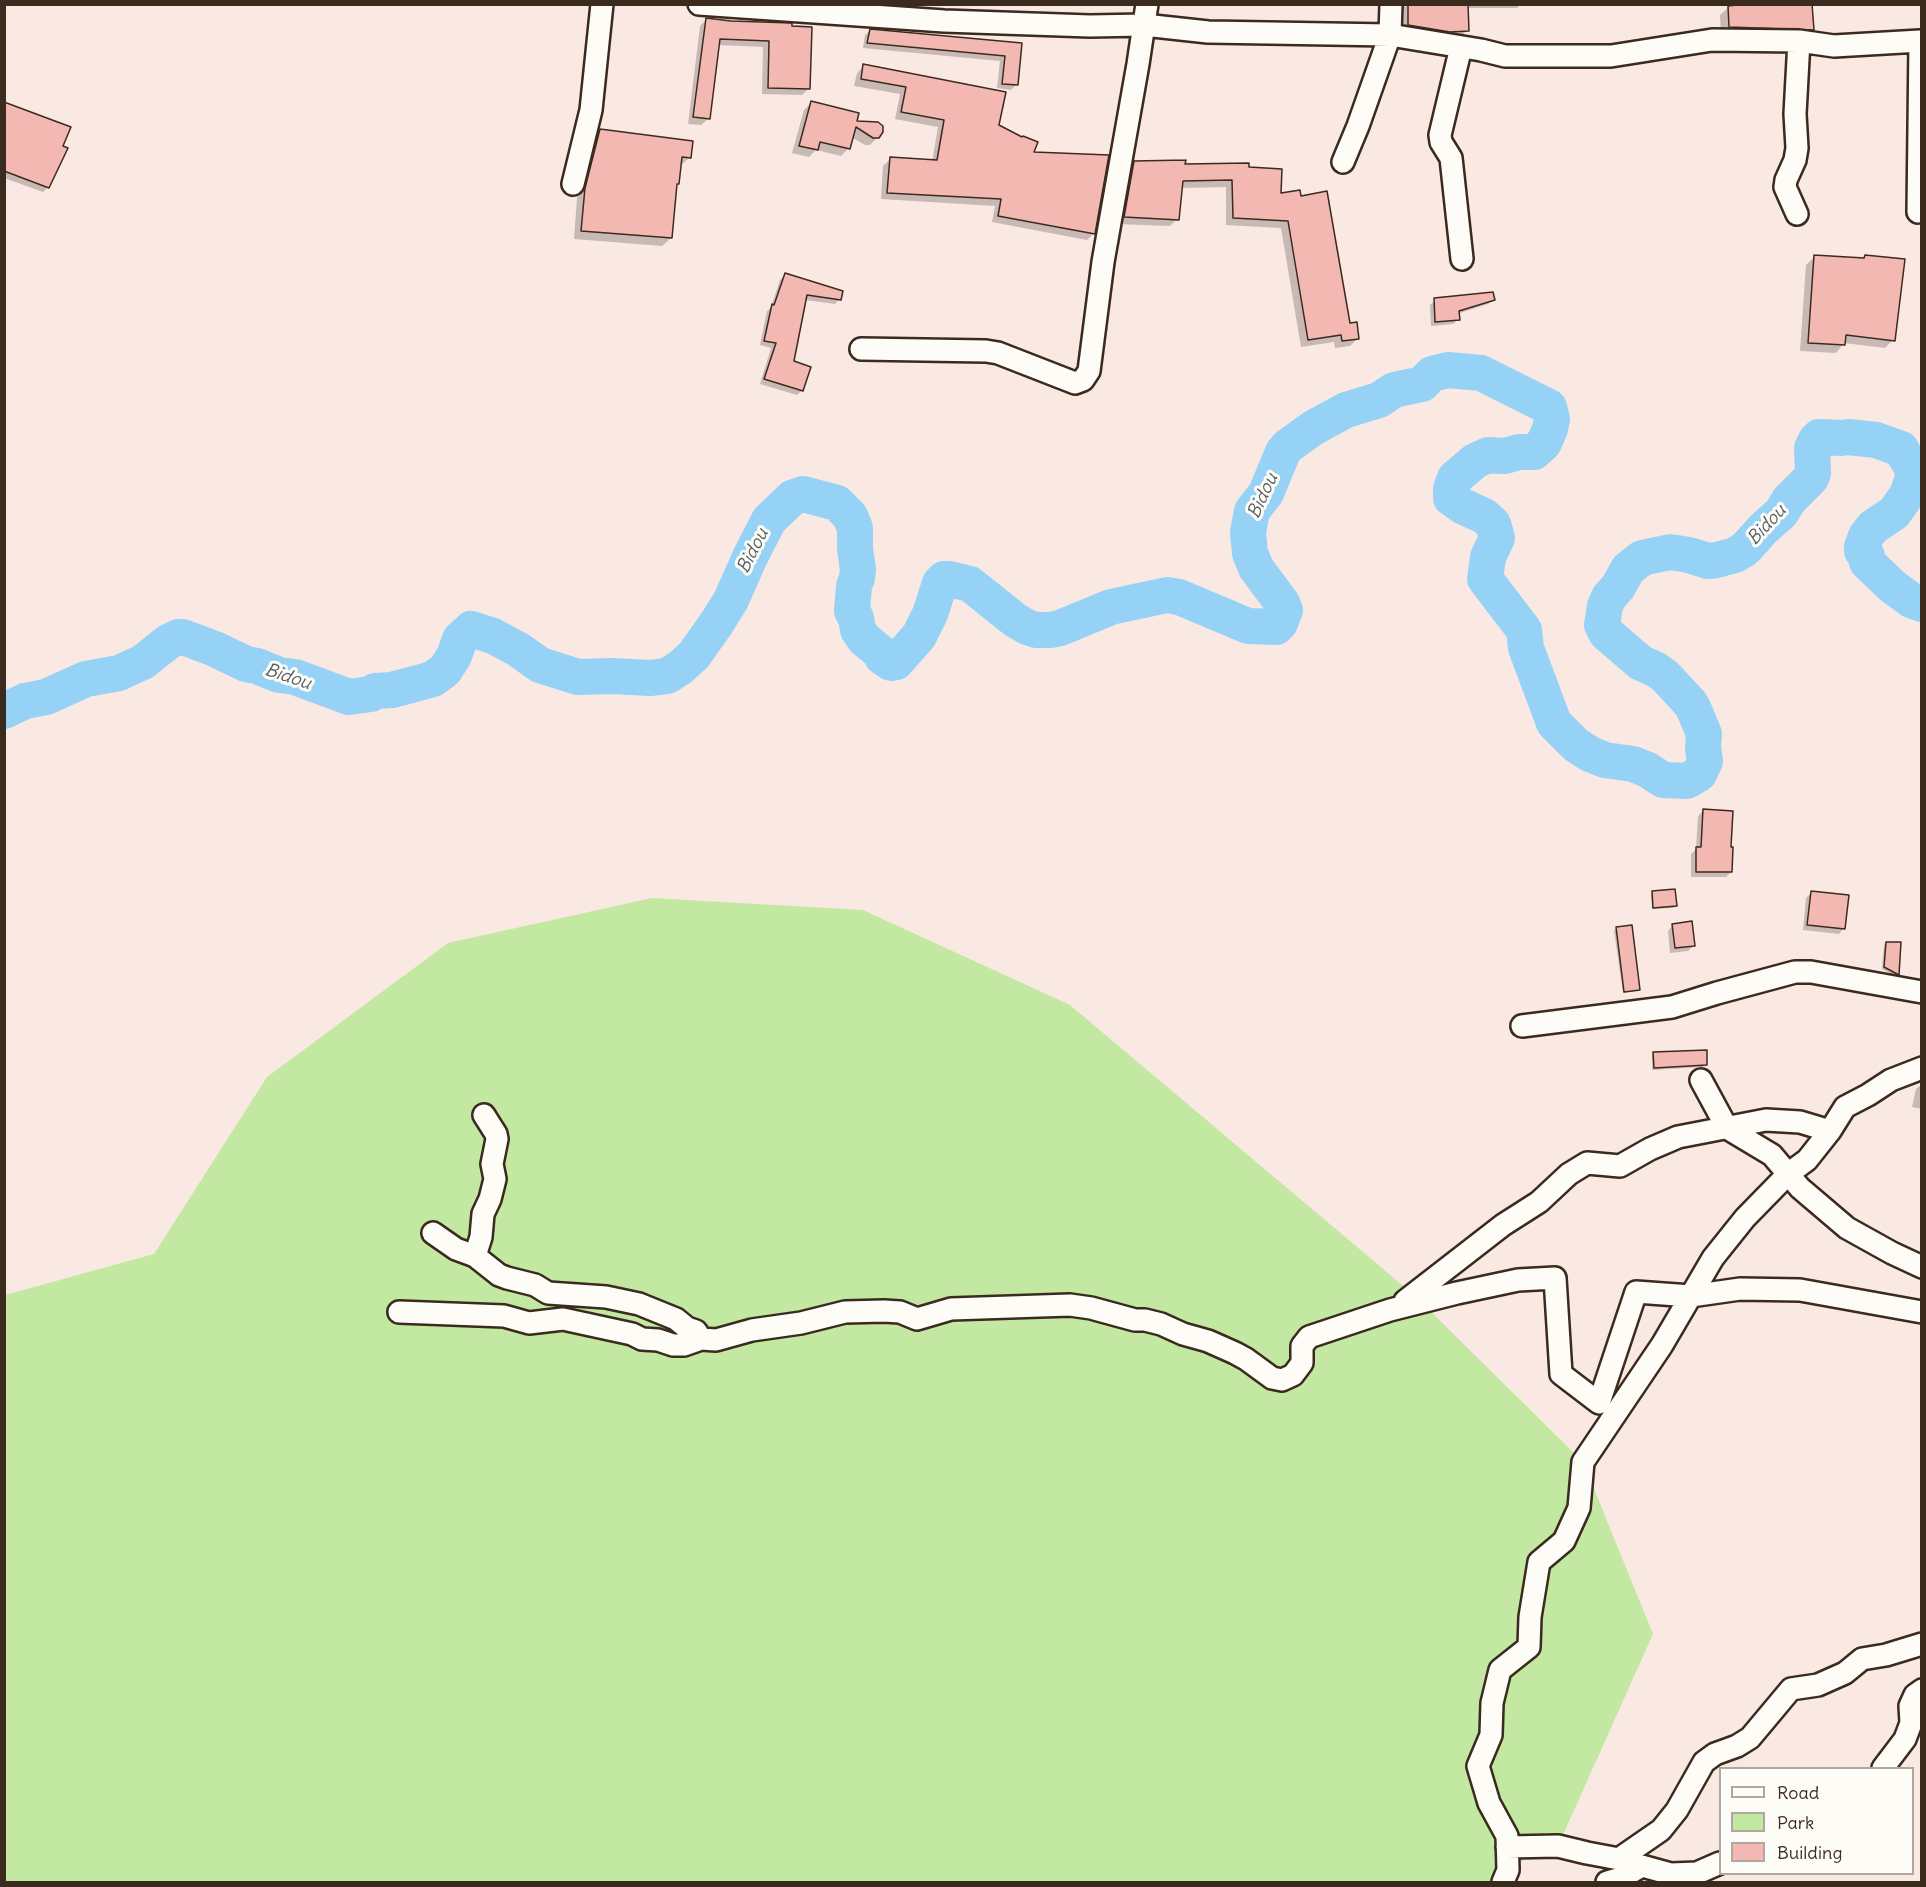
<!DOCTYPE html>
<style>
body{margin:0}
#map{position:relative;width:1926px;height:1887px;overflow:hidden;background:#fae8e3;font-family:Delius,sans-serif}
canvas{display:block}
.frame{position:absolute;inset:0;border:6px solid #3b2a1e;pointer-events:none}
.legend{position:absolute;left:1719px;top:1767px;width:195px;height:108px;box-sizing:border-box;background:#fdfcf7;border:2px solid #afa8a0;margin:0;padding:8px 10px;list-style:none;font-size:18px;color:#3b2a1e}
.legend li{display:flex;align-items:center;gap:12px;height:30px}
.legend b{width:30px;border:2px solid #afa8a0}
</style>
<div id="map">
<canvas width="1926" height="1887"></canvas>
<div class="frame"></div>
<ul class="legend">
<li><b style="height:8px;background:#fdfcf7"></b>Road</li>
<li><b style="height:16px;background:#c3e8a2"></b>Park</li>
<li><b style="height:16px;background:#f4b8b3"></b>Building</li>
</ul>
</div>
<script>
const c = document.querySelector('canvas').getContext('2d');
c.lineJoin = 'round';
function fillPath(path, color) { c.fillStyle = color; c.fill(path, 'evenodd'); }
const poly = rows => new Path2D(rows.map(r => 'M' + r).join(''));
function stroke(path, color, width, dash) { c.strokeStyle = color; c.lineWidth = width; c.lineCap = dash ? 'butt' : 'round'; c.setLineDash(dash || []); c.stroke(path); }
function write(font, color, halo, rows, align = 'center') {
  c.font = font + ' Delius,sans-serif'; c.lineWidth = 6; c.setLineDash([]); c.textBaseline = 'middle'; c.strokeStyle = halo; c.fillStyle = color; for (const [text, x, y, turn = 0] of rows) {
    c.save(); c.translate(x, y); c.rotate((+turn || 0) * Math.PI / 180); c.textAlign = isNaN(turn) ? turn : align; if (halo) c.strokeText(text, 0, 0); c.fillText(text, 0, 0); c.restore();
  }
}
fillPath(poly([
 [652,898,863,910,1070,1005,1414,1295,1583,1462,1653,1634,1558,1846,1534,1848,1504,1882,5,1882,5,1295,154,1254,267,1077,448,943]
]), '#c3e8a2');
fillPath(poly([
 [1401,4,1521,4,1517,8,1466,8,1467,30,1459,39,1400,33],
 [1729,7,1812,29,1804,37,1721,35,1720,15],
 [707,19,731,22,811,26,809,88,802,95,762,94,763,47,718,45,708,119,701,125,688,124,700,26],
 [871,30,1020,44,1016,85,1011,90,997,88,1000,61,863,48,865,35],
 [864,66,998,126,1094,233,1087,240,992,222,995,206,881,199,883,166,890,159,932,162,938,127,895,119,900,94,854,86,857,73],
 [812,102,878,137,870,145,865,145,851,137,848,149,841,156,816,150,809,157,792,153,804,110],
 [4,106,48,187,43,192,4,178],
 [600,130,689,158,680,166,676,185,671,238,662,246,574,239,577,198,592,139],
 [1134,162,1248,169,1280,195,1357,339,1350,346,1335,348,1334,342,1301,347,1281,228,1226,225,1226,187,1181,188,1177,219,1170,226,1117,224,1127,170],
 [1815,256,1862,260,1865,256,1893,340,1885,348,1844,343,1836,353,1800,351,1806,265],
 [785,275,840,299,835,304,805,300,792,362,802,390,797,395,760,384,771,348,760,345,767,311,771,307,780,280],
 [1493,299,1488,304,1457,314,1458,319,1453,324,1431,326,1430,305,1435,300],
 [1703,811,1729,849,1731,872,1726,877,1691,877,1691,854,1696,849,1698,816],
 [1653,893,1675,905,1673,908,1652,909,1651,895],
 [1811,893,1844,928,1839,934,1803,930,1806,898],
 [1673,925,1693,946,1688,951,1670,953,1668,931],
 [1616,928,1638,989,1636,991,1623,993,1614,931],
 [1886,943,1897,974,1895,976,1882,969,1884,945],
 [1654,1053,1705,1065,1703,1067,1652,1070,1652,1055],
 [1922,1084,1922,1109,1912,1107,1916,1089]
]), '#0003');
stroke(poly([
 [4,711,25,701,46,697,86,679,119,673,143,662,168,642,178,637,183,637,215,649,246,664,257,666,279,675,295,677,349,697,371,694,375,691,392,690,433,679,445,670,454,656,460,639,471,629,493,636,519,650,540,665,578,677,613,676,650,678,667,676,681,667,694,655,716,624,731,600,750,557,769,520,792,498,803,494,837,503,850,516,855,528,855,549,858,569,857,578,854,586,852,611,856,618,858,630,864,639,881,653,882,657,891,663,896,662,919,636,930,614,940,583,944,579,949,579,970,584,1015,620,1027,627,1036,630,1050,630,1060,628,1111,607,1167,595,1179,597,1248,626,1276,627,1280,623,1285,610,1282,603,1256,568,1250,553,1248,532,1252,511,1266,493,1283,452,1288,446,1313,428,1346,410,1379,400,1394,390,1422,384,1432,374,1448,370,1481,373,1549,407,1552,419,1550,429,1544,443,1534,452,1519,452,1505,456,1488,455,1475,461,1455,478,1451,489,1451,498,1462,506,1484,516,1493,524,1497,538,1488,557,1485,579,1524,630,1526,648,1554,723,1576,745,1590,754,1605,760,1633,764,1648,770,1663,780,1687,781,1699,774,1705,761,1703,748,1704,734,1695,712,1691,704,1665,676,1655,669,1641,663,1606,633,1602,625,1605,606,1609,597,1618,587,1628,569,1642,558,1670,552,1689,555,1708,561,1717,560,1735,555,1745,549,1764,528,1781,513,1789,500,1811,478,1813,473,1812,448,1816,440,1819,437,1841,438,1848,437,1876,440,1901,449,1911,466,1914,475,1907,495,1894,513,1873,527,1866,536,1862,547,1862,551,1867,556,1867,562,1892,586,1911,600,1922,604]
]), '#95d2f6', 36);
const building = poly([
 [1408,4,1468,4,1469,31,1450,32,1408,25,1408,4],
 [1746,4,1812,4,1814,30,1729,27,1728,6,1746,4],
 [706,18,731,21,792,23,792,26,812,27,810,89,768,88,769,41,720,39,710,119,693,117,706,18],
 [870,29,1022,43,1018,85,1002,84,1005,56,867,43,870,29],
 [863,64,1006,92,999,125,1022,137,1023,136,1038,142,1034,152,1109,155,1095,234,998,216,1001,199,887,193,890,157,937,160,944,120,901,112,906,87,861,79,863,64],
 [811,101,859,113,857,121,878,122,883,126,883,132,879,138,873,138,856,127,850,149,820,142,818,150,799,146,811,101],
 [4,102,71,127,63,146,68,148,49,188,4,171,4,102],
 [600,129,693,141,691,158,682,157,679,184,677,184,672,238,581,231,585,188,600,129],
 [1186,160,1185,164,1249,163,1249,167,1282,169,1281,193,1300,190,1301,196,1327,191,1350,323,1357,322,1359,339,1342,341,1341,335,1308,340,1288,221,1233,218,1232,180,1183,181,1179,220,1124,217,1134,161,1186,160],
 [1814,255,1864,258,1865,255,1905,259,1895,341,1846,335,1845,345,1808,343,1814,255],
 [785,273,843,291,841,300,807,295,794,361,811,367,803,391,764,379,776,343,764,341,772,304,774,305,785,273],
 [1493,292,1495,300,1459,311,1460,320,1435,322,1434,298,1493,292],
 [1703,809,1733,811,1731,847,1733,847,1732,872,1696,872,1696,847,1701,847,1703,809],
 [1675,889,1677,906,1653,908,1652,891,1675,889],
 [1811,891,1849,895,1845,929,1807,925,1811,891],
 [1692,921,1695,946,1675,948,1672,924,1692,921],
 [1632,925,1640,990,1624,992,1616,927,1632,925],
 [1886,942,1901,942,1899,975,1884,967,1886,942],
 [1707,1050,1707,1065,1654,1068,1653,1052,1707,1050]
]);
fillPath(building, '#f4b8b3');
stroke(building, '#3b2a1e', 1.5);
const street = poly([
 [699,4,944,21,1090,26,1144,25,1208,32,1390,35,1358,126,1343,162],
 [1391,4,1390,35,1481,50,1505,56,1611,56,1712,40,1799,41,1834,46,1920,41,1918,212],
 [1461,47,1440,135,1441,142,1451,158,1462,259],
 [573,184,591,110,602,4],
 [1797,214,1785,187,1786,180,1795,160,1797,148,1795,114,1799,41],
 [861,349,986,351,998,353,1075,383,1083,380,1089,371,1103,262,1138,64,1147,4],
 [1522,1026,1672,1007,1717,993,1795,972,1811,972,1922,992],
 [1701,1080,1727,1128,1772,1155,1800,1188,1847,1228,1892,1253,1922,1267],
 [433,1233,456,1249,475,1256,499,1275,507,1278,535,1285,548,1293,606,1297,639,1304,676,1319,687,1328,696,1331,701,1339],
 [475,1256,481,1237,483,1214,490,1199,495,1179,492,1164,497,1139,496,1134,484,1115],
 [1405,1301,1503,1225,1539,1202,1569,1174,1587,1163,1620,1166,1650,1149,1678,1137,1766,1120,1800,1122,1830,1131],
 [399,1312,504,1316,529,1323,563,1319,632,1334,642,1339,658,1340,673,1345,684,1345,701,1339,716,1340,752,1330,801,1323,845,1312,884,1311,900,1312,917,1319,951,1309,1070,1305,1091,1308,1135,1320,1145,1320,1161,1324,1183,1334,1208,1341,1235,1353,1246,1359,1272,1378,1282,1380,1293,1375,1302,1363,1302,1346,1309,1337,1390,1310,1457,1293,1518,1280,1555,1278,1561,1374,1599,1403,1636,1292,1691,1296,1740,1289,1800,1290,1922,1312],
 [1883,1768,1905,1739,1911,1723,1910,1706,1915,1695,1922,1690],
 [1507,1847,1558,1846,1587,1853,1619,1859,1661,1830,1677,1810,1704,1762,1715,1754,1737,1746,1750,1738,1791,1689,1818,1685,1845,1673,1862,1659,1886,1655,1922,1644],
 [1503,1882,1508,1870,1507,1836,1489,1803,1478,1766,1491,1735,1492,1703,1500,1670,1529,1647,1530,1617,1539,1562,1564,1541,1579,1508,1583,1462,1662,1345,1713,1258,1745,1218,1788,1174,1807,1160,1830,1131,1845,1107,1868,1095,1891,1080,1922,1068],
 [1607,1882,1621,1878,1642,1866,1671,1874,1697,1873,1720,1863]
]);
stroke(street, '#3b2a1e', 26);
stroke(street, '#fdfcf7', 21);
write('italic 18px', '#565c5f', '#fdfcf7', [
 ["Bidou",1263,496,-65],
 ["Bidou",1767,525,-47],
 ["Bidou",753,551,-63],
 ["Bidou",288,677,18]
]);
</script>
